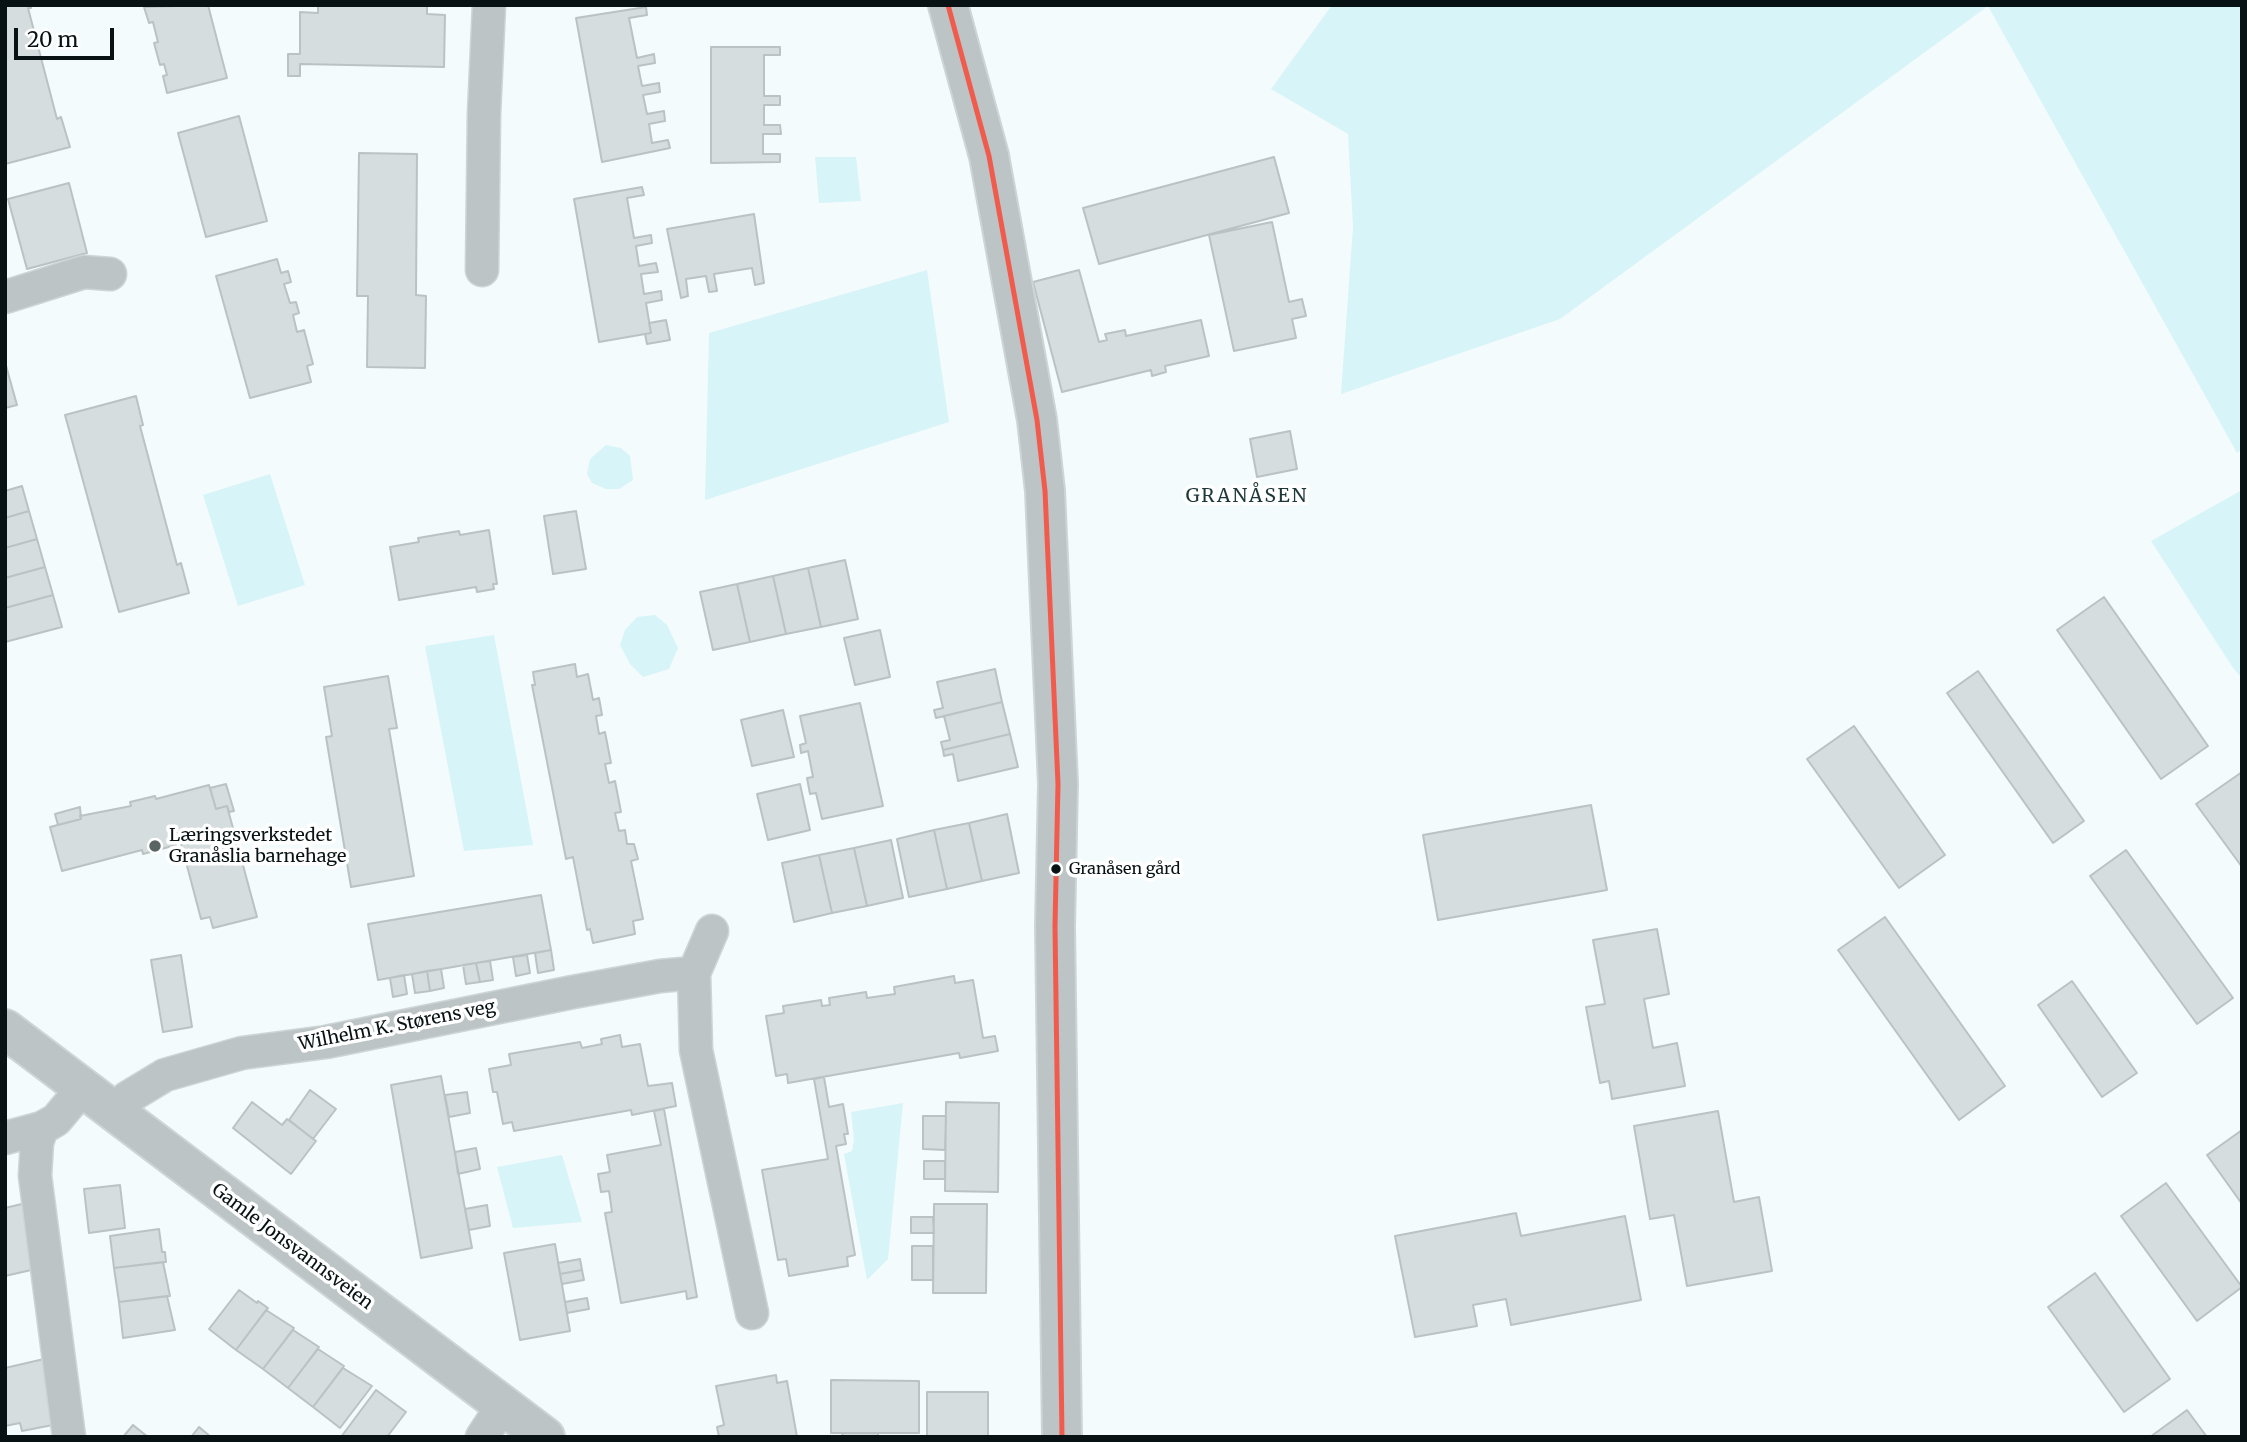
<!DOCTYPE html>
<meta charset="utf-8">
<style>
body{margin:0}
#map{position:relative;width:2247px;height:1442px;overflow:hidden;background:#f4fbfc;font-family:Merriweather,serif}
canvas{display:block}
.frame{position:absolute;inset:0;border:7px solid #081214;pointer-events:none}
.scale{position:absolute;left:14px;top:28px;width:100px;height:32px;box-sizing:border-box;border:4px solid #081214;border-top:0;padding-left:9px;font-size:21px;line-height:24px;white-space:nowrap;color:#081214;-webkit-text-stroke:5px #fff;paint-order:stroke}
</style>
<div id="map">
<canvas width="2247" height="1442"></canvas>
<div class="frame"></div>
<div class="scale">20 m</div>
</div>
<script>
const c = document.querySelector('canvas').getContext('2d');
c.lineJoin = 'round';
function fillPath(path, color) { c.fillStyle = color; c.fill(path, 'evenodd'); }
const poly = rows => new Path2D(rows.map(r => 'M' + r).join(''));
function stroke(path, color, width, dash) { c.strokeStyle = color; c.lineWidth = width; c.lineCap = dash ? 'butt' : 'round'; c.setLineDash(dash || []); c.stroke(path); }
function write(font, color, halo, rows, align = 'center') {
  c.font = font + ' Merriweather,serif'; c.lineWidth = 7; c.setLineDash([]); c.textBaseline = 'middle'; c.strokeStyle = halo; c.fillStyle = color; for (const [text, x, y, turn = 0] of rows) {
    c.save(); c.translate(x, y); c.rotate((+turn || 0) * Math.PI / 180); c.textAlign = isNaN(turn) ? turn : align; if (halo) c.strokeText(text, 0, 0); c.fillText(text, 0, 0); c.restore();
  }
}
fillPath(poly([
 [1332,5,2242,5,2242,449,2237,453,1988,6,1560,319,1341,394,1353,227,1348,134,1271,89],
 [815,157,856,157,861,201,819,203],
 [927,270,949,422,705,500,709,333],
 [606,445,621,448,630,456,633,480,619,489,606,489,592,483,587,474,590,459],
 [270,474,305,585,238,606,203,495],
 [2242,490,2242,678,2233,668,2151,541],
 [655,615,667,625,678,648,669,669,643,677,630,664,620,645,625,630,637,617],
 [494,635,533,845,464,851,425,646],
 [903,1103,888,1259,867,1280,844,1154,852,1151,854,1140,851,1112],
 [562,1155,582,1222,513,1228,497,1167]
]), '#d7f4f8');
const building = poly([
 [5,5,31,5,31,8,28,8,57,119,61,117,70,147,5,164,5,5],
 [208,5,227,78,167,93,163,76,167,75,164,64,160,65,154,43,158,42,153,22,149,23,144,7,208,5],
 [318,5,427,5,427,14,445,15,444,67,300,64,300,76,288,76,288,54,300,54,300,12,318,13,318,5],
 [646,7,647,15,629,18,637,58,654,54,655,63,638,66,642,86,659,83,660,92,643,95,647,114,664,111,665,121,649,124,652,143,668,140,670,148,602,162,576,18,646,7],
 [711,47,780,47,780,55,764,55,764,96,780,96,780,105,764,105,764,125,780,125,781,134,763,134,763,154,780,154,780,162,711,163,711,47],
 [239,116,267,221,206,237,178,133,239,116],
 [359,153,417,154,416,295,426,296,425,368,367,367,368,296,357,296,359,153],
 [1274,157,1289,213,1099,264,1083,208,1274,157],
 [69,183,87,253,27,269,8,199,69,183],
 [642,187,644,195,627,198,634,238,651,235,652,243,636,246,639,266,656,263,658,272,641,274,644,294,661,291,662,300,646,303,651,333,599,342,574,199,642,187],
 [754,214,764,283,755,285,752,268,714,274,717,291,709,292,706,276,686,279,688,296,681,298,667,229,754,214],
 [1272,222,1289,302,1302,299,1306,316,1292,319,1296,338,1234,351,1209,235,1272,222],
 [277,259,281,273,288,271,291,282,284,284,290,303,296,302,299,313,293,315,297,332,304,330,313,364,307,366,311,382,250,398,216,276,277,259],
 [1079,270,1099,342,1107,340,1105,334,1125,330,1126,336,1201,320,1209,356,1165,366,1166,372,1152,376,1151,370,1062,392,1033,282,1079,270],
 [666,320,670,340,647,344,645,334,651,333,649,323,666,320],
 [5,362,17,405,5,408,5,362],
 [136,396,143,425,140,426,177,565,181,563,189,593,119,612,65,415,136,396],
 [1290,431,1297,469,1257,477,1250,439,1290,431],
 [22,486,29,511,5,518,5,491,22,486],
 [29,511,37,539,5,548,5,518,29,511],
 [576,511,586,569,553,574,544,516,576,511],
 [489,530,497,584,493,584,494,589,477,592,476,587,399,600,390,547,419,542,418,538,459,531,460,535,489,530],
 [37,539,45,567,5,578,5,548,37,539],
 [845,560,858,619,821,627,808,568,845,560],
 [45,567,53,595,5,608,5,578,45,567],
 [808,568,821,627,786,634,773,576,808,568],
 [773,576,786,634,750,642,737,584,773,576],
 [737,584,750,642,713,650,700,592,737,584],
 [53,595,62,627,5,642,5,608,53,595],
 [2104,597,2208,746,2161,779,2057,630,2104,597],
 [880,630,890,677,855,685,844,638,880,630],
 [575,664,577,677,588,674,593,700,599,698,602,715,596,716,599,734,605,732,611,763,605,764,609,783,615,781,621,812,615,813,619,831,625,830,627,844,634,844,638,859,631,861,643,919,633,921,635,934,593,943,590,929,587,930,573,857,566,859,532,685,535,685,533,672,575,664],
 [995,669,1002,702,936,718,934,710,943,708,937,682,995,669],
 [1978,671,2084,821,2053,843,1947,693,1978,671],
 [388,676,397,728,389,729,414,876,351,887,326,737,332,736,324,687,388,676],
 [1002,702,1010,734,943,750,941,742,950,740,944,716,1002,702],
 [860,703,883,806,822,819,816,793,810,794,807,778,813,777,808,751,801,753,800,745,806,743,800,716,860,703],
 [783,710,794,757,752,766,741,720,783,710],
 [1854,726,1945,855,1899,888,1807,759,1854,726],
 [1010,734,1018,767,958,781,953,754,944,756,943,750,1010,734],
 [2242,772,2242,867,2196,804,2242,772],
 [226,784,234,811,229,812,227,806,216,809,210,788,226,784],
 [800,784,810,830,768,840,757,794,800,784],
 [209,785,216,809,227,806,257,917,213,928,210,917,201,919,180,839,175,841,176,845,143,854,142,850,62,871,50,827,81,819,80,816,131,806,130,802,155,796,156,799,209,785],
 [1591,805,1607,890,1438,920,1423,835,1591,805],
 [80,807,81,819,58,825,55,814,80,807],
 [1007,814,1019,873,982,881,969,823,1007,814],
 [969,823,982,881,947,889,934,830,969,823],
 [934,830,947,889,909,897,897,839,934,830],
 [891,840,903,898,867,906,854,848,891,840],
 [854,848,867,906,832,913,819,855,854,848],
 [2126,850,2233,998,2197,1024,2090,876,2126,850],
 [819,855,832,913,794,922,782,863,819,855],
 [541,895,551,950,378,980,368,924,541,895],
 [1885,917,2005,1086,1959,1120,1838,950,1885,917],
 [1657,929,1669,994,1644,999,1653,1048,1677,1043,1685,1086,1612,1099,1609,1081,1600,1083,1586,1007,1605,1004,1593,940,1657,929],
 [551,950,554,970,538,973,535,953,551,950],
 [181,955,192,1027,163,1032,151,960,181,955],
 [527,955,530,973,516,976,513,957,527,955],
 [490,961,493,980,480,982,476,963,490,961],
 [476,963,480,982,466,984,463,965,476,963],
 [441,969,444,988,430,991,427,971,441,969],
 [427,971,430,991,415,993,412,974,427,971],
 [404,975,407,994,393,997,390,978,404,975],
 [954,976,955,983,973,980,983,1038,995,1036,998,1051,960,1058,959,1053,788,1083,787,1074,776,1076,766,1016,784,1013,783,1006,821,1000,822,1006,830,1005,829,998,866,992,867,998,895,994,894,987,954,976],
 [2072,981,2137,1073,2102,1097,2038,1005,2072,981],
 [620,1035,622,1047,640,1044,648,1086,672,1083,676,1106,632,1115,631,1110,514,1131,512,1122,503,1124,497,1092,493,1092,489,1069,511,1065,509,1054,580,1042,582,1048,602,1044,601,1039,620,1035],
 [441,1076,472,1248,421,1258,391,1085,441,1076],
 [824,1077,829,1107,843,1104,848,1134,844,1134,846,1144,836,1146,855,1255,847,1257,848,1266,789,1276,786,1259,778,1260,762,1170,828,1159,814,1079,824,1077],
 [310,1090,336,1109,313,1139,289,1120,310,1090],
 [467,1092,470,1113,449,1117,445,1095,467,1092],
 [252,1102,282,1125,287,1119,316,1141,291,1174,233,1128,252,1102],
 [946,1102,999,1103,998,1192,945,1191,946,1102],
 [664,1109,697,1297,687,1299,686,1291,621,1303,605,1213,612,1212,609,1191,601,1192,598,1174,610,1172,607,1155,661,1145,654,1111,664,1109],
 [1718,1111,1734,1202,1759,1197,1772,1271,1687,1286,1674,1215,1650,1219,1634,1126,1718,1111],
 [923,1116,946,1116,945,1150,923,1149,923,1116],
 [2242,1130,2242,1204,2207,1155,2242,1130],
 [476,1148,480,1169,458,1174,455,1152,476,1148],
 [924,1161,945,1161,945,1179,924,1179,924,1161],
 [2166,1183,2242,1287,2197,1321,2121,1216,2166,1183],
 [120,1185,125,1228,89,1233,84,1189,120,1185],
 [26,1203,40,1268,5,1276,5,1208,26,1203],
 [934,1204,987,1204,986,1293,933,1293,934,1204],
 [487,1205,490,1226,469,1230,465,1209,487,1205],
 [1516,1213,1521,1236,1625,1216,1641,1300,1511,1325,1506,1299,1473,1305,1477,1326,1415,1337,1395,1236,1516,1213],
 [911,1217,933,1217,934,1233,911,1233,911,1217],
 [159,1229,162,1252,165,1252,166,1262,114,1268,110,1236,159,1229],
 [555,1244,570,1331,520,1340,504,1253,555,1244],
 [912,1246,933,1246,933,1280,912,1280,912,1246],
 [580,1259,582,1270,560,1274,558,1263,580,1259],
 [163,1262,170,1296,119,1302,114,1268,163,1262],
 [582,1270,584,1280,562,1284,560,1274,582,1270],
 [2095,1273,2170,1379,2124,1412,2048,1307,2095,1273],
 [239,1290,257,1303,258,1301,268,1308,236,1350,209,1329,239,1290],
 [167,1296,175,1330,123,1338,119,1302,167,1296],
 [587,1298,589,1309,567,1313,565,1302,587,1298],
 [266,1310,294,1328,263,1369,236,1350,266,1310],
 [293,1330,319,1347,288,1388,263,1369,293,1330],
 [318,1349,344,1366,313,1407,288,1388,318,1349],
 [44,1359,58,1424,22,1431,20,1423,5,1426,5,1368,44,1359],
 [343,1368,372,1386,340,1428,313,1407,343,1368],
 [776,1375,777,1383,787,1381,797,1437,719,1437,717,1427,724,1425,716,1386,776,1375],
 [831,1380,919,1381,919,1433,831,1433,831,1380],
 [376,1390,406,1412,387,1437,341,1437,376,1390],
 [927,1392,988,1392,988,1437,927,1437,927,1392],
 [2187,1410,2207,1437,2150,1437,2187,1410],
 [133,1425,148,1437,123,1437,133,1425],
 [199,1427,211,1437,191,1437,199,1427],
 [842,1433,878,1433,878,1437,843,1437,842,1433]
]);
fillPath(building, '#d5ddde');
stroke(building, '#bac2c4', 2);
const minor = poly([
 [482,270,484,114,489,5],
 [5,297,84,272,110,274],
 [712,931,694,973,696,1050,752,1313],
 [113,1112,127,1098,165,1075,242,1053,326,1042,573,992,660,976,694,973],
 [42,1128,37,1142,35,1176,69,1437],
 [5,1138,42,1128,56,1120,82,1089],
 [482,1437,503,1405]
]);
const tertiary = poly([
 [948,5,989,156,1037,420,1045,491,1058,784,1055,926,1062,1437],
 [5,1029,545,1437]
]);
stroke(minor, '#cfd5d6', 35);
stroke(tertiary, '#cfd5d6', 42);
stroke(minor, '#bcc4c5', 32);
stroke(tertiary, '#bcc4c5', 38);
stroke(poly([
 [948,5,989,156,1037,420,1045,491,1058,784,1055,926,1062,1437]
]), '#f15b4e', 5);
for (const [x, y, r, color] of [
 [155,846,7,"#5b6465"],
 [1056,869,6,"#081214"]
]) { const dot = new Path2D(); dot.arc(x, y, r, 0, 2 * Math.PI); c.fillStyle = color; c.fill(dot); stroke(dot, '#fff', 2.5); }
write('16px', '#081214', '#fff', [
 ["Granåsen gård",1069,869]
], 'left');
write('18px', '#081214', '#fff', [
 ["Læringsverkstedet",169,836],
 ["Granåslia barnehage",169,857]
], 'left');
write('18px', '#081214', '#fff', [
 ["Wilhelm K. Størens veg",397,1026,-11],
 ["Gamle Jonsvannsveien",292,1247,37]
]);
c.letterSpacing = '2px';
write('19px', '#1e373a', '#fff', [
 ["GRANÅSEN",1247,497]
]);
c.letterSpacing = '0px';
</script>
